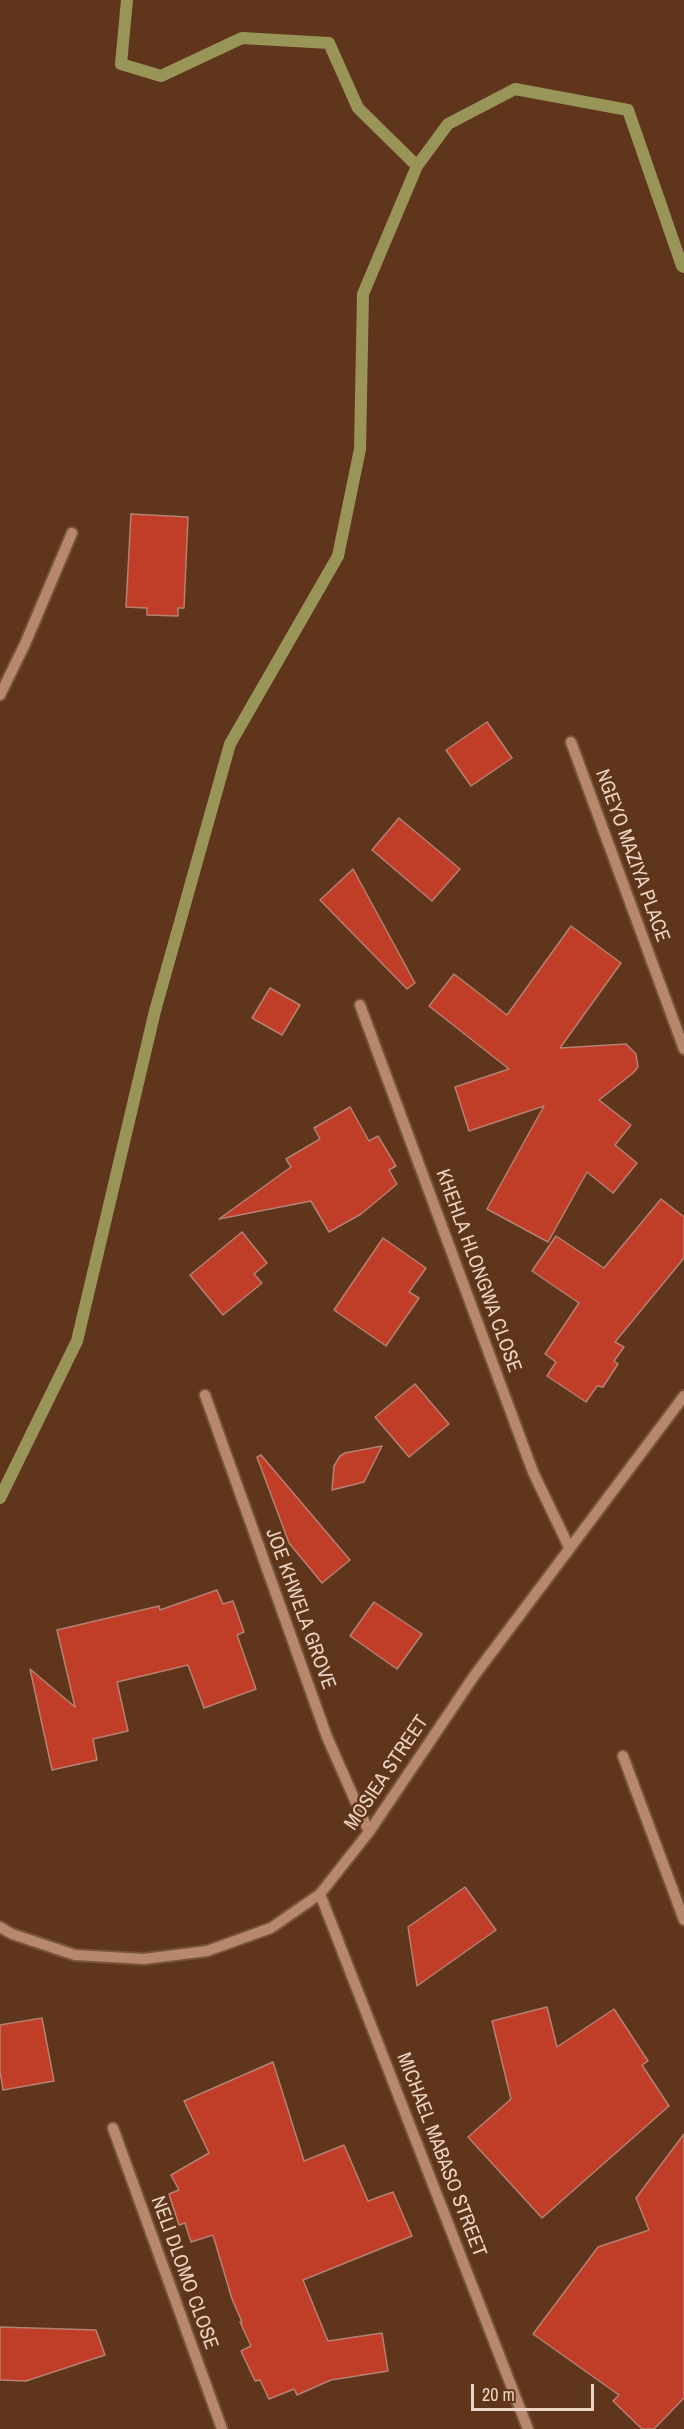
<!DOCTYPE html>
<style>
body{margin:0}
#map{position:relative;width:684px;height:2429px;overflow:hidden;background:#5f361b;font-family:"Archivo Narrow",sans-serif}
canvas{display:block}
.scale{position:absolute;left:471px;top:2384px;width:123px;height:27px;box-sizing:border-box;border:3px solid #ecd3c4;border-top:0;padding-left:8px;font-size:18px;line-height:21px;white-space:nowrap;color:#ecd3c4;-webkit-text-stroke:4px #5f361b;paint-order:stroke}
</style>
<div id="map">
<canvas width="684" height="2429"></canvas>
<div class="scale">20 m</div>
</div>
<script>
const c = document.querySelector('canvas').getContext('2d');
c.lineJoin = 'round';
const poly = rows => new Path2D(rows.map(r => 'M' + r).join(''));
function stroke(path, color, width, dash) { c.strokeStyle = color; c.lineWidth = width; c.lineCap = dash ? 'butt' : 'round'; c.setLineDash(dash || []); c.stroke(path); }
function fillPath(path, color) { c.fillStyle = color; c.fill(path, 'evenodd'); }
function write(font, color, halo, rows, align = 'center') {
  c.font = font + ' "Archivo Narrow",sans-serif'; c.lineWidth = 5; c.setLineDash([]); c.textBaseline = 'middle'; c.strokeStyle = halo; c.fillStyle = color; for (const [text, x, y, turn = 0] of rows) {
    c.save(); c.translate(x, y); c.rotate((+turn || 0) * Math.PI / 180); c.textAlign = isNaN(turn) ? turn : align; if (halo) c.strokeText(text, 0, 0); c.fillText(text, 0, 0); c.restore();
  }
}
stroke(poly([
 [127,0,121,64,161,76,242,38,329,43,358,108,417,166,448,124,515,89,628,110,682,266,684,267],
 [0,1498,77,1341,155,1011,230,744,338,556,360,449,363,294,417,166]
]), '#999559', 12);
const building = poly([
 [131,514,188,517,184,608,178,608,178,616,147,615,147,608,126,607,131,514],
 [487,722,512,758,471,786,446,750,487,722],
 [399,818,460,869,432,901,372,850,399,818],
 [353,869,415,983,407,989,320,900,353,869],
 [571,926,621,963,560,1048,626,1044,636,1054,638,1067,633,1073,599,1100,631,1125,615,1145,637,1163,613,1193,587,1172,548,1242,487,1209,544,1106,469,1131,455,1087,509,1069,429,1006,454,974,507,1015,571,926],
 [270,988,300,1005,282,1035,252,1018,270,988],
 [350,1107,369,1141,378,1136,396,1166,389,1170,397,1184,361,1214,329,1232,311,1201,219,1219,291,1167,286,1159,320,1139,314,1128,350,1107],
 [661,1199,684,1217,684,1258,615,1342,624,1347,614,1361,618,1364,603,1387,597,1386,586,1402,547,1376,556,1362,545,1354,579,1303,532,1271,556,1236,604,1268,661,1199],
 [242,1232,267,1263,254,1274,262,1283,223,1315,190,1275,242,1232],
 [383,1238,426,1268,409,1292,419,1298,386,1346,334,1310,383,1238],
 [415,1384,449,1424,409,1457,375,1417,415,1384],
 [382,1446,364,1482,332,1490,334,1466,340,1456,345,1453,382,1446],
 [261,1455,350,1560,322,1583,289,1543,257,1457,261,1455],
 [217,1590,223,1604,233,1601,244,1632,237,1635,256,1689,204,1708,188,1665,117,1682,128,1731,93,1739,97,1760,52,1770,30,1669,75,1707,57,1630,159,1606,160,1610,217,1590],
 [374,1602,422,1634,397,1669,350,1636,374,1602],
 [465,1887,496,1930,417,1986,408,1927,465,1887],
 [547,2007,557,2047,614,2009,648,2061,642,2065,669,2106,542,2218,468,2137,511,2099,492,2021,547,2007],
 [42,2018,54,2081,3,2090,0,2071,0,2025,42,2018],
 [273,2062,304,2161,344,2145,368,2201,393,2192,412,2236,303,2280,328,2341,382,2333,388,2371,331,2380,297,2395,294,2389,269,2399,260,2380,255,2381,241,2351,251,2346,240,2322,242,2322,232,2299,213,2235,191,2242,185,2223,179,2225,169,2194,179,2190,171,2175,209,2153,184,2101,273,2062],
 [684,2134,684,2398,654,2429,642,2429,613,2401,619,2395,533,2334,598,2247,649,2230,636,2198,684,2134],
 [0,2327,96,2330,105,2355,26,2381,0,2380,0,2327]
]);
fillPath(building, '#c03e27');
stroke(building, '#b78074', 1.5);
const minor = poly([
 [0,695,25,644,72,533],
 [571,742,684,1049],
 [360,1005,533,1472,569,1547],
 [205,1395,327,1737,369,1832],
 [623,1756,684,1920],
 [320,1894,528,2429],
 [0,1927,12,1934,75,1955,144,1959,207,1951,271,1928,320,1894,369,1832,474,1676,684,1396],
 [113,2128,222,2429]
]);
stroke(minor, '#76533b', 14);
stroke(minor, '#b8886c', 10);
write('20px', '#ecd3c4', '#5f361b', [
 ["NGEYO MAZIYA PLACE",632,856,70],
 ["KHEHLA HLONGWA CLOSE",478,1271,70],
 ["JOE KHWELA GROVE",300,1609,70],
 ["MOSIEA STREET",387,1773,-56],
 ["MICHAEL MABASO STREET",441,2155,69],
 ["NELI DLOMO CLOSE",184,2273,70]
]);
</script>
